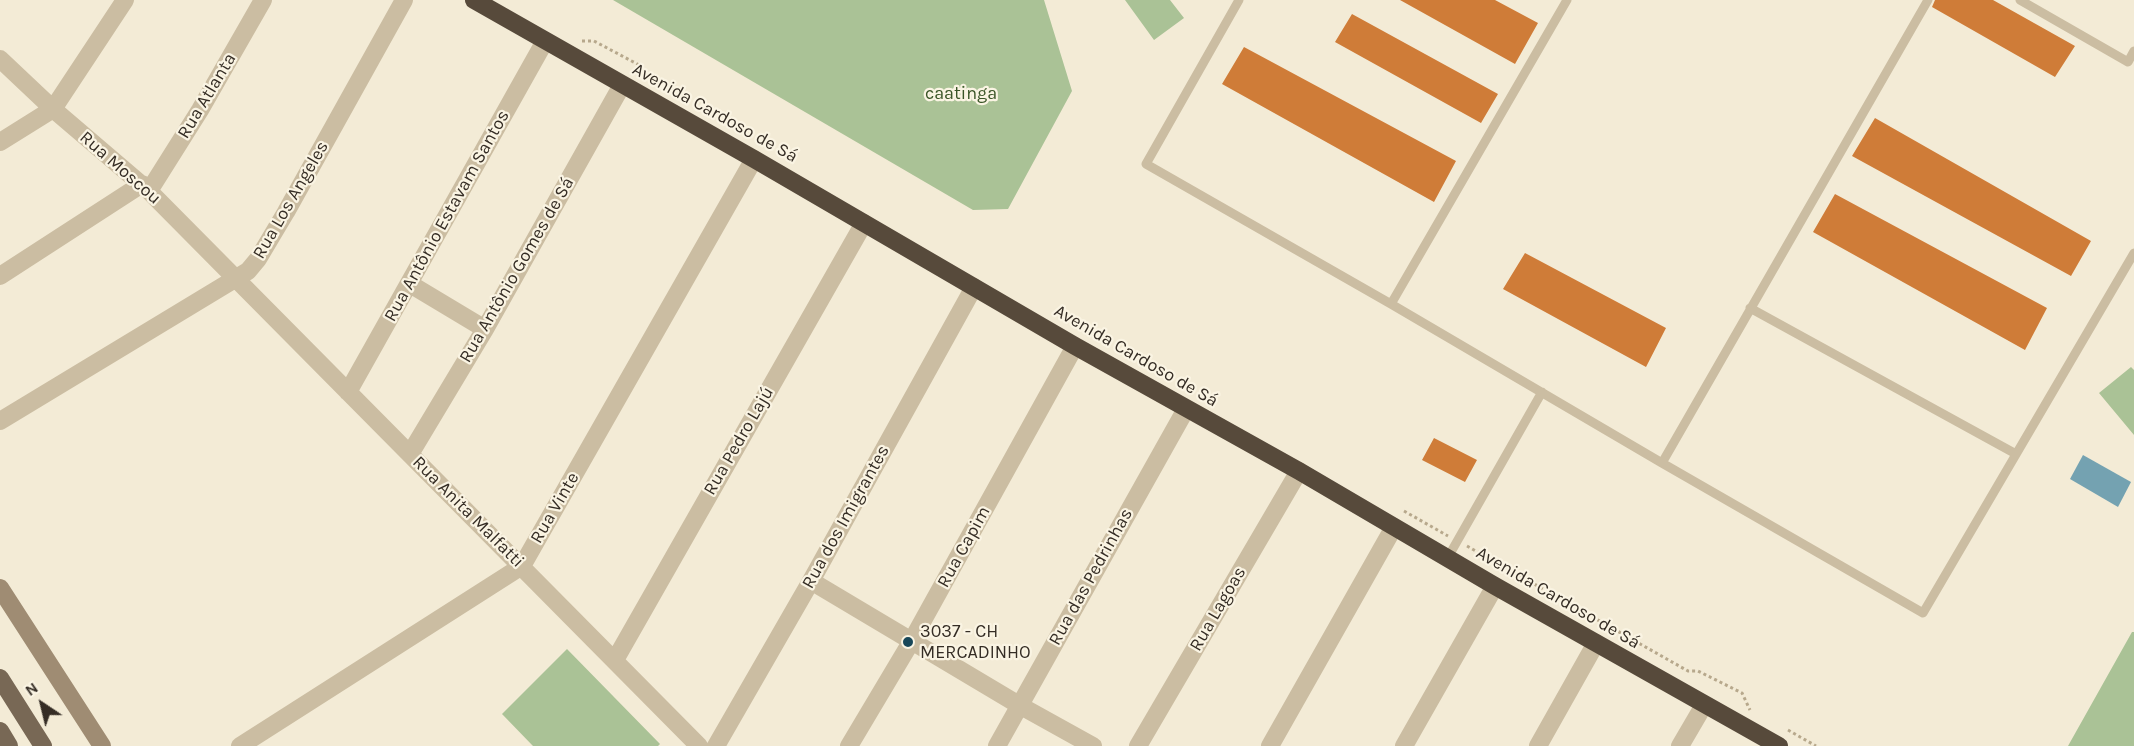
<!DOCTYPE html>
<meta charset="utf-8">
<style>
body{margin:0}
#map{position:relative;width:2134px;height:746px;overflow:hidden;background:#f3ebd6;font-family:Karla,sans-serif}
canvas{display:block}
.north{position:absolute;left:12px;top:674px;width:60px;height:60px;-webkit-text-stroke:4px #faf4e3;paint-order:stroke;rotate:325deg;font-size:16px;font-weight:700;line-height:24px;text-align:center;color:#352d25}
.north::after{content:'';display:block;margin:auto;width:21px;height:27px;background:#352d25;clip-path:polygon(50% 0,100% 100%,50% 72%,0 100%)}
</style>
<div id="map">
<canvas width="2134" height="746"></canvas>
<div class="north">N</div>
</div>
<script>
const c = document.querySelector('canvas').getContext('2d');
c.lineJoin = 'round';
function fillPath(path, color) { c.fillStyle = color; c.fill(path, 'evenodd'); }
const poly = rows => new Path2D(rows.map(r => 'M' + r).join(''));
function stroke(path, color, width, dash) { c.strokeStyle = color; c.lineWidth = width; c.lineCap = dash ? 'butt' : 'round'; c.setLineDash(dash || []); c.stroke(path); }
function write(font, color, halo, rows, align = 'center') {
  c.font = font + ' Karla,sans-serif'; c.lineWidth = 4.5; c.setLineDash([]); c.textBaseline = 'middle'; c.strokeStyle = halo; c.fillStyle = color; for (const [text, x, y, turn = 0] of rows) {
    c.save(); c.translate(x, y); c.rotate((+turn || 0) * Math.PI / 180); c.textAlign = isNaN(turn) ? turn : align; if (halo) c.strokeText(text, 0, 0); c.fillText(text, 0, 0); c.restore();
  }
}
fillPath(poly([
 [613,0,1044,0,1072,91,1008,209,973,210],
 [1125,0,1170,0,1184,18,1154,40],
 [2131,367,2134,370,2134,435,2099,393],
 [2132,632,2134,632,2134,746,2068,746],
 [567,649,660,744,658,746,533,746,502,714]
]), '#aac296');
fillPath(poly([
 [2083,455,2131,482,2118,507,2070,479]
]), '#74a2b1');
fillPath(poly([
 [1400,0,1495,0,1538,23,1515,64],
 [1935,0,1993,0,2075,46,2055,77,1932,7],
 [1352,14,1498,94,1481,123,1335,42],
 [1244,47,1456,161,1434,202,1222,84],
 [1875,118,2091,241,2071,276,1852,156],
 [1835,194,2047,308,2025,350,1813,232],
 [1525,253,1666,328,1646,367,1503,289],
 [1434,438,1477,460,1465,482,1422,460]
]), '#cf7c38');
stroke(poly([
 [582,41,594,41,641,66,648,79],
 [1404,511,1448,536],
 [1467,546,1688,671,1698,671,1742,693,1750,710],
 [1788,730,1816,746]
]), '#b7a88c', 3, [3, 3]);
stroke(poly([
 [1239,0,1146,164,1391,304,1662,463,1923,613,2134,253],
 [2020,0,2128,62,2134,51],
 [1391,304,1567,0],
 [1750,308,2016,454],
 [1662,463,1928,0],
 [1447,559,1542,392]
]), '#cbbda2', 9);
stroke(poly([
 [0,59,53,109,149,191,699,746],
 [0,142,53,109,125,0],
 [149,191,200,110,263,0],
 [0,276,142,184],
 [410,284,485,329],
 [348,392,545,41],
 [0,421,248,271,258,259,286,212,404,0],
 [410,454,485,329,622,85],
 [811,581,1019,705,1093,746],
 [615,660,864,223],
 [240,746,522,566,754,159],
 [716,746,811,581,974,287],
 [849,746,911,642,1075,346],
 [997,746,1186,409],
 [1138,746,1299,471],
 [1270,746,1394,527],
 [1404,746,1495,586],
 [1538,746,1596,643],
 [1680,746,1704,705]
]), '#cbbda2', 18);
stroke(poly([
 [0,588,102,746]
]), '#9f8c73', 18);
stroke(poly([
 [0,678,43,746],
 [0,731,9,746]
]), '#786855', 18);
stroke(poly([
 [474,0,754,159,1075,346,1299,471,1495,586,1779,746]
]), '#574a3b', 18);
for (const [x, y, r, color] of [
 [908,642,6,"#184759"]
]) { const dot = new Path2D(); dot.arc(x, y, r, 0, 2 * Math.PI); c.fillStyle = color; c.fill(dot); stroke(dot, '#faf4e3', 2); }
write('18px', '#3a5527', '#faf4e3', [
 ["caatinga",961,94]
]);
write('18px', '#352d25', '#faf4e3', [
 ["Rua Atlanta",207,96,-59],
 ["Avenida Cardoso de Sá",715,113,29],
 ["Rua Moscou",120,168,41],
 ["Rua Los Angeles",291,200,-60],
 ["Rua Antônio Estavam Santos",447,216,-61],
 ["Rua Antônio Gomes de Sá",517,270,-60],
 ["Avenida Cardoso de Sá",1136,356,30],
 ["Rua Pedro Lajú",739,441,-60],
 ["Rua Vinte",555,508,-60],
 ["Rua Anita Malfatti",468,512,45],
 ["Rua dos Imigrantes",846,517,-61],
 ["Rua Capim",964,547,-61],
 ["Rua das Pedrinhas",1091,577,-61],
 ["Avenida Cardoso de Sá",1558,598,30],
 ["Rua Lagoas",1218,609,-60]
]);
write('18px', '#352d25', '#faf4e3', [
 ["3037 - CH",920,632],
 ["MERCADINHO",920,653]
], 'left');
</script>
